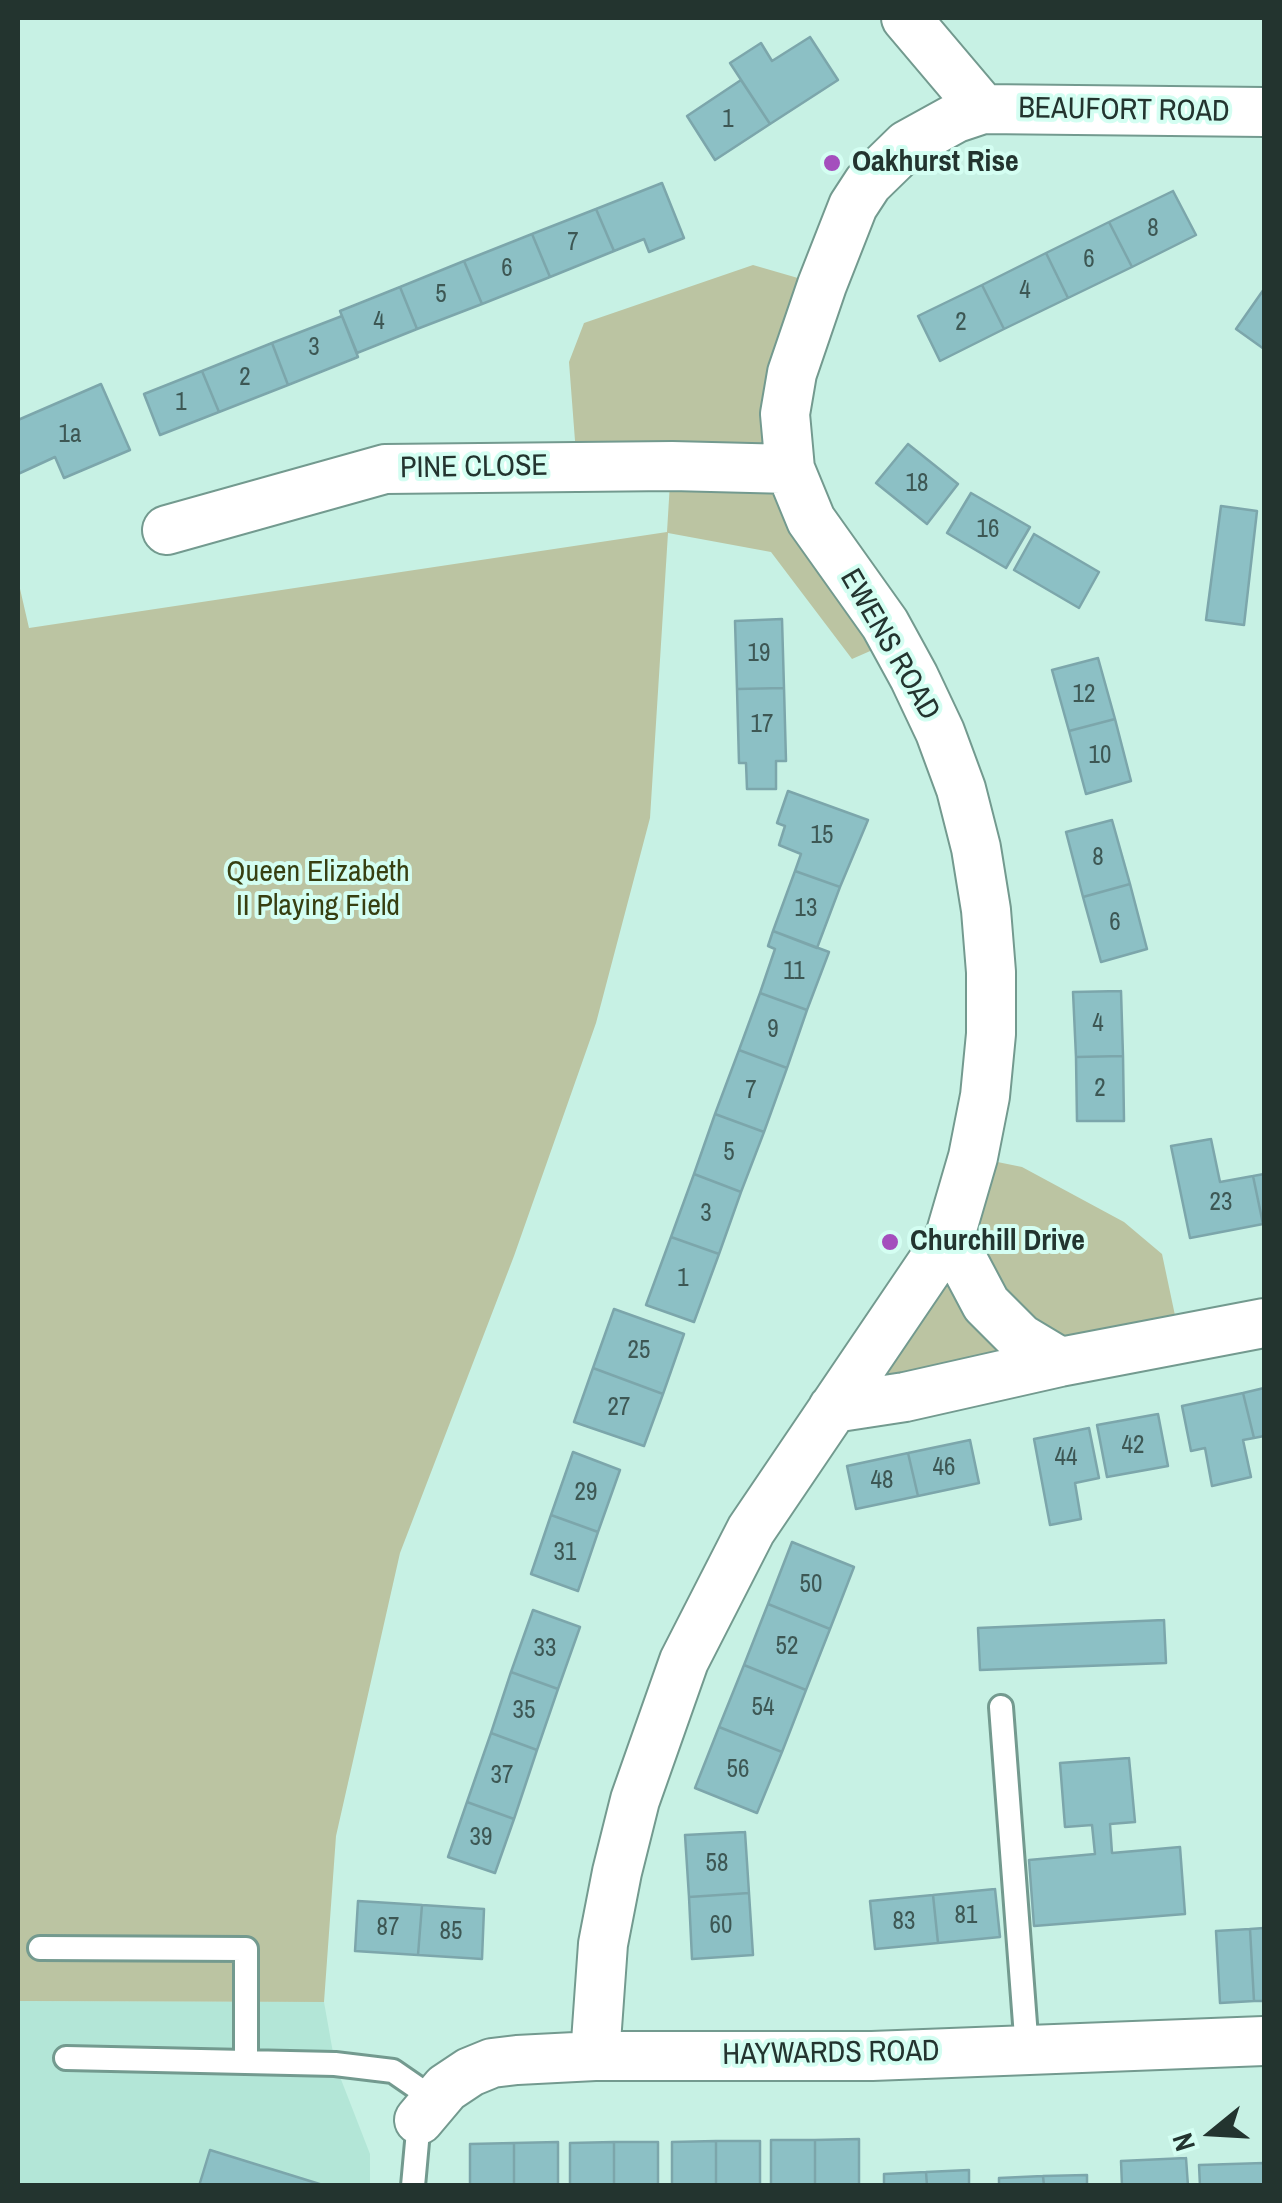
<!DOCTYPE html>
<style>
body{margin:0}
#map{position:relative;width:1282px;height:2203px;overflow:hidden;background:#c7f1e4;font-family:"Archivo Narrow",sans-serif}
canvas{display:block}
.frame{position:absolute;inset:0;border:20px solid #23342f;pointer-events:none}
.north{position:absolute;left:1162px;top:2083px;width:100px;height:100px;-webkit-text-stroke:8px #d4fef2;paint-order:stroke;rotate:252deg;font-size:28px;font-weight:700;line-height:40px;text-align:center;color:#23342f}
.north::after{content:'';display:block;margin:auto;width:35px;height:45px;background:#23342f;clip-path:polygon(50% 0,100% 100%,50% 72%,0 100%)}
</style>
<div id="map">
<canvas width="1282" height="2203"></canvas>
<div class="frame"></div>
<div class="north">N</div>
</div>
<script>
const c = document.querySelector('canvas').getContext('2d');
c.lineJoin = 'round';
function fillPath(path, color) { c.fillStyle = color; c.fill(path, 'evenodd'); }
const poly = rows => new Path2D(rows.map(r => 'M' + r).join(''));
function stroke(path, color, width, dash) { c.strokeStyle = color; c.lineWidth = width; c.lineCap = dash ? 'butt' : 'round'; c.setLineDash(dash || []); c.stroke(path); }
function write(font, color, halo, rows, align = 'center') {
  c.font = font + ' "Archivo Narrow",sans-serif'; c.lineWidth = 8; c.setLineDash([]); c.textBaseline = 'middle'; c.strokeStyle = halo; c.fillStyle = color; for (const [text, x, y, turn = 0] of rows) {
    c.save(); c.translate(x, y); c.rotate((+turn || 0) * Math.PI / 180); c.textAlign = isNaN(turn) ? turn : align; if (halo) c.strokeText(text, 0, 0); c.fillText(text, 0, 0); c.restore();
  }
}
fillPath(poly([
 [18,2001,324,2002,335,2064,370,2154,370,2185,18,2186]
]), '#b3e6d7');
fillPath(poly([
 [753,265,822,285,785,413,893,641,852,659,771,552,668,533,650,818,596,1023,514,1256,400,1553,336,1836,324,2002,18,2001,18,580,29,628,667,532,671,466,577,467,569,362,584,323],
 [973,1157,1022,1167,1124,1222,1162,1254,1180,1339,833,1408]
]), '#bbc4a2');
const building = poly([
 [810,37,838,80,770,124,730,63,761,43,772,61,810,37],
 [741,80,770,124,715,160,687,116,741,80],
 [662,183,684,238,649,252,644,239,614,251,596,209,662,183],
 [1173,191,1196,235,1132,267,1109,222,1173,191],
 [596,209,614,251,550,277,532,234,596,209],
 [1109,222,1132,267,1068,298,1046,253,1109,222],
 [532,234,550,277,482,304,464,261,532,234],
 [1046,253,1068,298,1004,329,982,285,1046,253],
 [464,261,482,304,417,329,400,287,464,261],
 [982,285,1004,329,940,361,918,316,982,285],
 [400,287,417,329,357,353,340,311,400,287],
 [1264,289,1264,349,1236,329,1264,289],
 [342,316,358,357,288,385,272,343,342,316],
 [272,343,288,385,219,412,202,371,272,343],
 [202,371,219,412,160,435,144,394,202,371],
 [101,384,130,450,64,478,55,457,18,474,18,420,101,384],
 [908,444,958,484,927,524,876,483,908,444],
 [971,493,1030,527,1006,568,947,533,971,493],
 [1221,506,1257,511,1244,625,1206,620,1221,506],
 [1034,534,1099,572,1079,608,1014,570,1034,534],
 [782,619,784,688,737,689,735,621,782,619],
 [1098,658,1115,719,1069,731,1052,670,1098,658],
 [784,688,786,761,776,761,776,789,747,789,746,763,739,763,737,689,784,688],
 [1115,719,1131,781,1086,794,1069,731,1115,719],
 [788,791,868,820,840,887,795,871,801,854,779,845,785,826,777,823,788,791],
 [1112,820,1130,884,1083,897,1066,832,1112,820],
 [795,871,840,887,817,948,773,931,795,871],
 [1130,884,1147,949,1101,962,1083,897,1130,884],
 [773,931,829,952,807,1010,760,993,775,949,768,946,773,931],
 [1121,991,1123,1056,1076,1057,1073,992,1121,991],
 [760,993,807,1010,787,1068,739,1050,760,993],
 [739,1050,787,1068,764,1132,715,1114,739,1050],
 [1123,1056,1124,1121,1077,1121,1076,1057,1123,1056],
 [715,1114,764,1132,741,1192,694,1174,715,1114],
 [1211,1139,1220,1182,1253,1176,1263,1224,1190,1238,1171,1146,1211,1139],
 [694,1174,741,1192,719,1254,671,1237,694,1174],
 [1264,1174,1264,1224,1263,1224,1253,1176,1264,1174],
 [671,1237,719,1254,694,1322,646,1305,671,1237],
 [614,1309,684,1334,663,1394,593,1368,614,1309],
 [593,1368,663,1394,644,1446,574,1422,593,1368],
 [1264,1388,1264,1436,1254,1438,1243,1393,1264,1388],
 [1243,1393,1254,1438,1243,1440,1251,1477,1212,1486,1205,1448,1191,1451,1182,1406,1243,1393],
 [1158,1414,1168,1466,1107,1477,1097,1425,1158,1414],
 [1089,1428,1099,1478,1075,1483,1081,1519,1050,1525,1034,1439,1089,1428],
 [970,1440,979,1483,918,1496,908,1453,970,1440],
 [573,1452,620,1470,598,1532,551,1515,573,1452],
 [908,1453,918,1496,856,1509,847,1466,908,1453],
 [551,1515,598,1532,578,1591,531,1574,551,1515],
 [792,1542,854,1567,830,1629,768,1604,792,1542],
 [768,1604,830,1629,806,1690,744,1665,768,1604],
 [533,1610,580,1627,558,1689,511,1672,533,1610],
 [1164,1620,1166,1663,980,1670,978,1628,1164,1620],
 [744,1665,806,1690,782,1752,719,1727,744,1665],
 [511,1672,558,1689,537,1750,491,1733,511,1672],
 [719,1727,782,1752,757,1813,695,1788,719,1727],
 [491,1733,537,1750,514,1819,467,1802,491,1733],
 [1129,1758,1135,1822,1110,1824,1112,1853,1180,1847,1185,1914,1034,1926,1029,1860,1095,1854,1092,1825,1065,1827,1060,1763,1129,1758],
 [467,1802,514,1819,495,1873,448,1857,467,1802],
 [745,1832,749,1893,689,1897,685,1835,745,1832],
 [995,1889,1000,1937,938,1943,933,1895,995,1889],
 [749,1893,753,1955,692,1959,689,1897,749,1893],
 [933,1895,938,1943,875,1949,870,1901,933,1895],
 [358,1901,422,1905,418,1955,355,1951,358,1901],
 [422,1905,484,1909,482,1959,418,1955,422,1905],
 [1264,1928,1264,2001,1254,2001,1250,1929,1264,1928],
 [1250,1929,1254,2001,1220,2003,1216,1931,1250,1929],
 [859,2139,859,2186,815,2186,815,2140,859,2139],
 [771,2140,815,2140,815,2186,771,2186,771,2140],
 [716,2141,716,2186,672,2186,672,2142,716,2141],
 [716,2141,760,2141,760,2186,716,2186,716,2141],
 [558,2142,558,2186,514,2186,514,2143,558,2142],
 [614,2142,614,2186,570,2186,570,2143,614,2142],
 [614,2142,658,2142,658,2186,614,2186,614,2142],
 [514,2143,514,2186,470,2186,470,2144,514,2143],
 [210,2150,326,2186,199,2186,210,2150],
 [1186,2158,1188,2186,1122,2186,1121,2161,1186,2158],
 [1264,2163,1264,2186,1200,2186,1199,2165,1264,2163],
 [969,2170,969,2186,927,2186,926,2172,969,2170],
 [926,2172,927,2186,884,2186,884,2174,926,2172],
 [1087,2175,1087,2186,1044,2186,1043,2176,1087,2175],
 [1043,2176,1044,2186,999,2186,999,2178,1043,2176]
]);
fillPath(building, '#8cc0c5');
stroke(building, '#7ca6ab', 2.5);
const lane = poly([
 [1001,1707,1027,2050],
 [40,1948,246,1949,246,2062],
 [66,2058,335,2064,393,2071,435,2100],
 [413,2186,419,2120]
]);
const street = poly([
 [906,18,983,109],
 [167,530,385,469,672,466,790,469],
 [950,1236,986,1304,1020,1338,1060,1362],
 [833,1408,905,1397,1060,1362,1264,1323],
 [595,2056,603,1944,617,1872,635,1800,684,1661,751,1530,950,1236,973,1157,985,1096,991,1034,991,972,986,910,976,848,961,789,940,732,914,677,885,624,811,520,790,469,785,414,792,373,822,285,853,206,868,183,907,145,956,118,983,109,1264,112],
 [419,2120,446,2088,470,2072,492,2063,517,2060,595,2056,872,2056,1264,2041]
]);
stroke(lane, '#739a8f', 28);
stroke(street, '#739a8f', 52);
stroke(lane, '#fff', 22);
stroke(street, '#fff', 48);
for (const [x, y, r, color] of [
 [832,163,10,"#a44fbd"],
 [890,1242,10,"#a44fbd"]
]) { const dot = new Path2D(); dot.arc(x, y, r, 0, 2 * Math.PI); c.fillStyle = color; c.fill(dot); stroke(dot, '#d4fef2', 4); }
write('25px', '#3d5754', null, [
 ["1",728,120],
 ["8",1153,229],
 ["7",573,243],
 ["6",1089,260],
 ["6",507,269],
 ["4",1025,291],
 ["5",441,295],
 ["4",379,322],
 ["2",961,323],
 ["3",314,348],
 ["2",245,378],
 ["1",181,403],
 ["1a",70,435],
 ["18",917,484],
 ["16",988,530],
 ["19",759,654],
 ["12",1084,695],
 ["17",762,725],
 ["10",1100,756],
 ["15",822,836],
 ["8",1098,858],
 ["13",806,909],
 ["6",1115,923],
 ["11",794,972],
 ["4",1098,1024],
 ["9",773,1030],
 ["2",1100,1089],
 ["7",751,1091],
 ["5",729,1153],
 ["23",1221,1203],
 ["3",706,1214],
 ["1",683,1279],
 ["25",639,1351],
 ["27",619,1408],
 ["42",1133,1446],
 ["44",1066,1458],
 ["46",944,1468],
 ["48",882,1481],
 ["29",586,1493],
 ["31",565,1553],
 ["50",811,1585],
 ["52",787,1647],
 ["33",545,1649],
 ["54",763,1708],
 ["35",524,1711],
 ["56",738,1770],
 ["37",502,1776],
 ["39",481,1838],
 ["58",717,1864],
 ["81",966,1916],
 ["83",904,1922],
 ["60",721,1926],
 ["87",388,1928],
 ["85",451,1932]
]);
write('30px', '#23342f', '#d4fef2', [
 ["BEAUFORT ROAD",1124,111,1],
 ["PINE CLOSE",474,468,-1],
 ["EWENS ROAD",889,645,60],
 ["HAYWARDS ROAD",831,2054,-1]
]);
write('bold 30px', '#23342f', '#d4fef2', [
 ["Oakhurst Rise",852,163],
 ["Churchill Drive",910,1242]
], 'left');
write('30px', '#373f11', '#d4fef2', [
 ["Queen Elizabeth",318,873],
 ["II Playing Field",318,907]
]);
</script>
